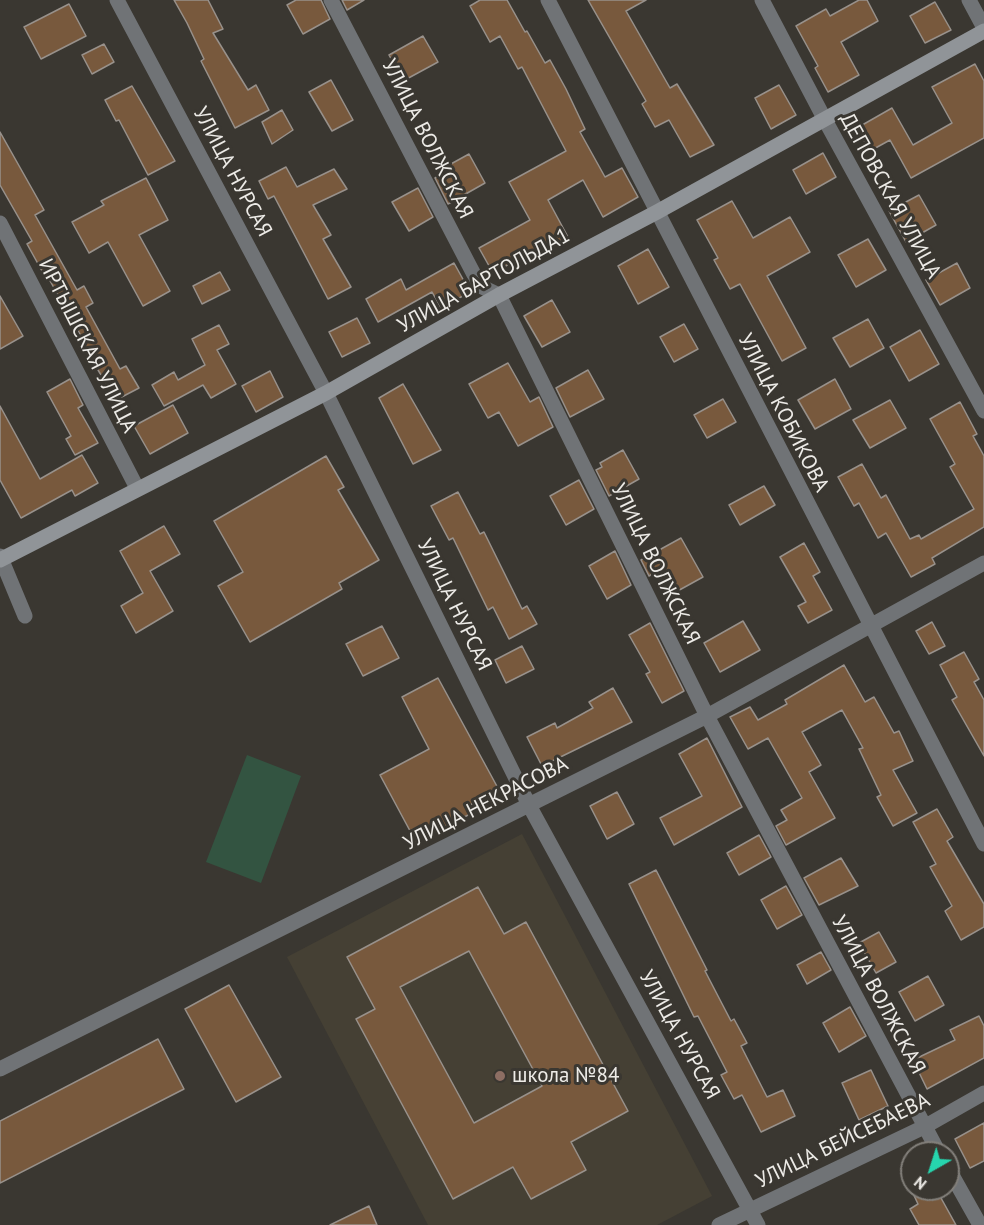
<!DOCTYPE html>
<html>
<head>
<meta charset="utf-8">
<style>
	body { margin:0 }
	#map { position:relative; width:984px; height:1225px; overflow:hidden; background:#3a3731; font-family:"PT Sans",sans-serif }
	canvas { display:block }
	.north { position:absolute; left:900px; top:1141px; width:60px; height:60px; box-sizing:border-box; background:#3a3731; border:2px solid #827f7a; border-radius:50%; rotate:219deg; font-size:16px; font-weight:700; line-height:24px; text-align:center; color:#edebe7 }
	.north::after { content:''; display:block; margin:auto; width:21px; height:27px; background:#26d5ae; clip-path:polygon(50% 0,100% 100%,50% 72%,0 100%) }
</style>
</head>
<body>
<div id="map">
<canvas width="984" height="1225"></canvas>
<div class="north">N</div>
</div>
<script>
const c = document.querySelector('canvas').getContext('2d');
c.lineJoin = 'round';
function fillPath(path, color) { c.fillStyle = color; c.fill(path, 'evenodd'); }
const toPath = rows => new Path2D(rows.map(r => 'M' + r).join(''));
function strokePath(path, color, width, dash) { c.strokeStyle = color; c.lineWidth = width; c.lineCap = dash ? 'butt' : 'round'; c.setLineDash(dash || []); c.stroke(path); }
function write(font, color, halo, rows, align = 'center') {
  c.font = font + ' "PT Sans",sans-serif'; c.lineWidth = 6; c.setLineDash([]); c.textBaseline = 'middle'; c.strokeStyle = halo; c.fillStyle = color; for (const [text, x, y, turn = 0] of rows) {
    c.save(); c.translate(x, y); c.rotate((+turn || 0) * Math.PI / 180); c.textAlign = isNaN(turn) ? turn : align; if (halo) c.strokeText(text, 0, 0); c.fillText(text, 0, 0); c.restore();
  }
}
const built = toPath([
	[522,834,712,1196,657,1225,428,1225,287,957]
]);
const green = toPath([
	[247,755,301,776,261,883,206,862]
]);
const building = toPath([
	[174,0,208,0,223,29,213,33,248,90,256,85,269,110,235,128,201,61,204,59,187,23,174,0],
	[296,0,321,0,330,19,303,34,287,5,296,0],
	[342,0,364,0,347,10,342,0],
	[480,0,507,0,525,32,527,31,545,63,550,60,566,89,585,129,580,132,605,177,622,168,638,197,603,217,583,180,548,200,568,237,542,252,540,247,493,273,479,248,530,220,509,182,566,151,522,67,518,69,500,36,490,42,470,6,480,0],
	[588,0,646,0,626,11,670,88,677,84,714,145,690,157,669,120,655,127,642,104,646,101,588,0],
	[859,0,867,0,878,21,841,42,859,75,828,92,815,68,818,66,796,26,826,9,830,16,859,0],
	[935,2,951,30,925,43,910,16,935,2],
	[69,4,86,36,41,59,24,27,69,4],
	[423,36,438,62,403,81,389,55,423,36],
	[104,44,114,62,92,74,82,55,104,44],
	[975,64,984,81,984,138,911,178,890,140,870,151,857,128,892,108,913,145,952,123,932,87,975,64],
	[331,80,353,120,332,131,309,92,331,80],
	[779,85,796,115,771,129,755,98,779,85],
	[132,86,175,161,148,175,119,120,116,121,105,100,132,86],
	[282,110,293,130,272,144,262,122,282,110],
	[0,132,44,210,35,215,77,290,84,286,93,303,86,307,120,369,126,366,139,388,116,400,77,335,80,334,49,279,47,280,27,244,32,241,0,185,0,132],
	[823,153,836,177,806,194,793,170,823,153],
	[469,154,485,183,448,204,435,178,442,174,440,170,469,154],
	[286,167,297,187,334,169,347,189,313,205,331,235,323,239,351,287,328,299,274,196,268,199,259,181,286,167],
	[146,178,168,220,139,235,170,291,143,306,108,242,89,253,72,222,104,205,101,201,146,178],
	[418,188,433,217,409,231,392,202,418,188],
	[919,195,936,225,906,242,889,211,919,195],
	[732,201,753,238,790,217,810,252,767,276,806,348,782,361,740,284,730,289,714,260,718,258,697,220,732,201],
	[868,239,886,270,856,287,838,255,868,239],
	[648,249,669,287,638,304,618,266,648,249],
	[454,263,470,292,441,308,432,292,378,322,366,299,401,279,406,290,454,263],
	[957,263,970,288,940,305,926,280,957,263],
	[220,272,230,290,202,304,193,286,220,272],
	[0,296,23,336,0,349,0,296],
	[552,300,570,332,542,347,524,316,552,300],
	[357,318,370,343,342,357,329,332,357,318],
	[868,319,884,348,850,367,833,338,868,319],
	[684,324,698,349,674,362,660,337,684,324],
	[219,325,229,344,217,350,236,384,211,398,203,385,164,406,152,385,174,372,178,380,205,365,192,339,219,325],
	[920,330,939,364,909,381,890,347,920,330],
	[508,363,530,402,539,397,553,427,518,446,499,412,488,418,469,384,508,363],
	[588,370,604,399,570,417,556,388,588,370],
	[270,371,283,397,256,412,242,386,270,371],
	[70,379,83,405,78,408,98,443,75,455,66,439,71,436,47,392,70,379],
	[835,379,851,409,815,429,798,400,835,379],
	[403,384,441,450,413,464,379,398,403,384],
	[723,399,736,422,707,438,694,415,723,399],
	[890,400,906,428,870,448,853,420,890,400],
	[960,402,977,434,973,436,984,456,984,527,932,558,935,564,911,577,886,533,878,538,859,503,854,506,838,477,862,464,881,498,886,495,910,539,919,535,921,539,974,509,950,467,955,464,930,419,960,402],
	[173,405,188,433,150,454,134,426,173,405],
	[0,406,40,479,82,455,98,483,75,496,72,490,21,518,0,480,0,406],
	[623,450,639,479,609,496,596,470,602,467,600,463,623,450],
	[326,456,344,487,338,490,379,560,339,583,342,589,250,642,218,586,243,572,214,521,326,456],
	[579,480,594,509,566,525,550,496,579,480],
	[764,486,775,505,740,525,729,505,764,486],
	[458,492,480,534,484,532,522,609,527,606,537,624,509,639,493,607,488,610,453,538,449,540,431,506,458,492],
	[164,526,180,554,150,571,173,611,136,633,121,606,143,593,120,551,164,526],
	[681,538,703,577,674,593,661,569,649,576,641,560,681,538],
	[804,543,820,572,813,576,832,610,808,623,798,606,806,602,780,557,804,543],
	[615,551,631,585,607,599,589,566,615,551],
	[743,621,760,650,720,672,704,643,743,621],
	[932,622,945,646,929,654,916,631,932,622],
	[650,623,684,691,662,703,646,674,650,672,629,635,650,623],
	[382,626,399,658,363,676,346,644,382,626],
	[522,646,534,669,506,683,495,660,522,646],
	[964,652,979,679,974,682,984,700,984,756,952,700,957,697,940,665,964,652],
	[844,665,865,702,874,697,894,733,899,731,913,761,893,770,917,813,893,826,877,797,881,795,859,749,863,748,842,710,802,732,821,765,809,772,835,818,786,845,776,826,787,820,781,810,802,798,768,738,748,749,730,717,750,707,758,720,787,704,785,700,844,665],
	[438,678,499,790,468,806,472,813,416,842,380,775,429,749,402,697,438,678],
	[613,688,632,722,542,766,527,737,555,723,557,728,593,708,589,702,613,688],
	[707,738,742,807,674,845,660,818,702,796,679,754,707,738],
	[617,792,634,824,607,839,590,806,617,792],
	[937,809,953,837,947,841,984,904,984,927,961,940,945,911,952,906,930,867,936,864,913,822,937,809],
	[759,835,771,857,739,875,727,853,759,835],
	[841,858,858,886,819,905,804,878,841,858],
	[656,870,707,970,705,971,731,1021,734,1019,747,1043,741,1046,767,1097,783,1090,795,1116,761,1132,742,1095,734,1099,721,1075,727,1072,698,1016,694,1017,629,884,656,870],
	[786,886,802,915,777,929,761,900,786,886],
	[478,887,504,934,526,922,628,1111,571,1142,586,1170,531,1199,513,1167,453,1199,356,1019,375,1009,347,957,478,887],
	[469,951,542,1086,474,1123,400,987,469,951],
	[879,932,896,962,876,973,859,943,879,932],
	[821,952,831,970,807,984,797,965,821,952],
	[928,976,944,1005,915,1021,899,992,928,976],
	[229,985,281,1077,236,1102,185,1009,229,985],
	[850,1007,866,1036,839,1052,823,1023,850,1007],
	[979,1016,984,1026,984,1058,927,1089,913,1060,955,1040,950,1030,979,1016],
	[158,1039,184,1089,0,1183,0,1121,158,1039],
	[871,1070,888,1106,859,1120,842,1083,871,1070],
	[984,1123,984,1161,970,1168,955,1139,984,1123],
	[911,1189,936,1189,956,1225,919,1225,910,1209,918,1204,911,1189],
	[369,1206,377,1225,330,1225,369,1206]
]);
const street = toPath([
	[117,0,326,393,530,807,758,1225],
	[331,0,480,286,499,295,707,716,939,1153],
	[548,0,984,844],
	[762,0,825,120,984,411],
	[969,0,984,28],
	[0,223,137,488],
	[0,556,25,616],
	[0,1069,707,716,984,563],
	[948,1168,980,1225],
	[719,1225,924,1127,984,1093]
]);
const secondary = toPath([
	[0,560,326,393,499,295,657,212,984,31]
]);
const markers = [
	[500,1076,6,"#8d6e63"]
];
const streetNames = [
	["УЛИЦА ВОЛЖСКАЯ",427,139,63],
	["УЛИЦА НУРСАЯ",232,172,62],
	["ДЕПОВСКАЯ УЛИЦА",890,196,61],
	["УЛИЦА БАРТОЛЬДА1",484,281,-29],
	["ИРТЫШСКАЯ УЛИЦА",87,346,63],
	["УЛИЦА КОБИКОВА",783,413,63],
	["УЛИЦА ВОЛЖСКАЯ",655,564,64],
	["УЛИЦА НУРСАЯ",454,605,64],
	["УЛИЦА НЕКРАСОВА",486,804,-27],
	["УЛИЦА ВОЛЖСКАЯ",878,995,62],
	["УЛИЦА НУРСАЯ",679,1035,61],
	["УЛИЦА БЕЙСЕБАЕВА",843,1141,-26]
];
const poiNames = [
	["школа №84",512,1076]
];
fillPath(built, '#454034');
fillPath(green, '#335441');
fillPath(building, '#78593d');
strokePath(building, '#98918b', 1.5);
strokePath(street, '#707376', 15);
strokePath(secondary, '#909498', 15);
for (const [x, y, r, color] of markers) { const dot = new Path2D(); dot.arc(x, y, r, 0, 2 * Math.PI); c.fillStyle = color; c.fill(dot); strokePath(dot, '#3a3731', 2); }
write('21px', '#edebe7', '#3a3731', streetNames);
write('21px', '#edebe7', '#3a3731', poiNames, 'left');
</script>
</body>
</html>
